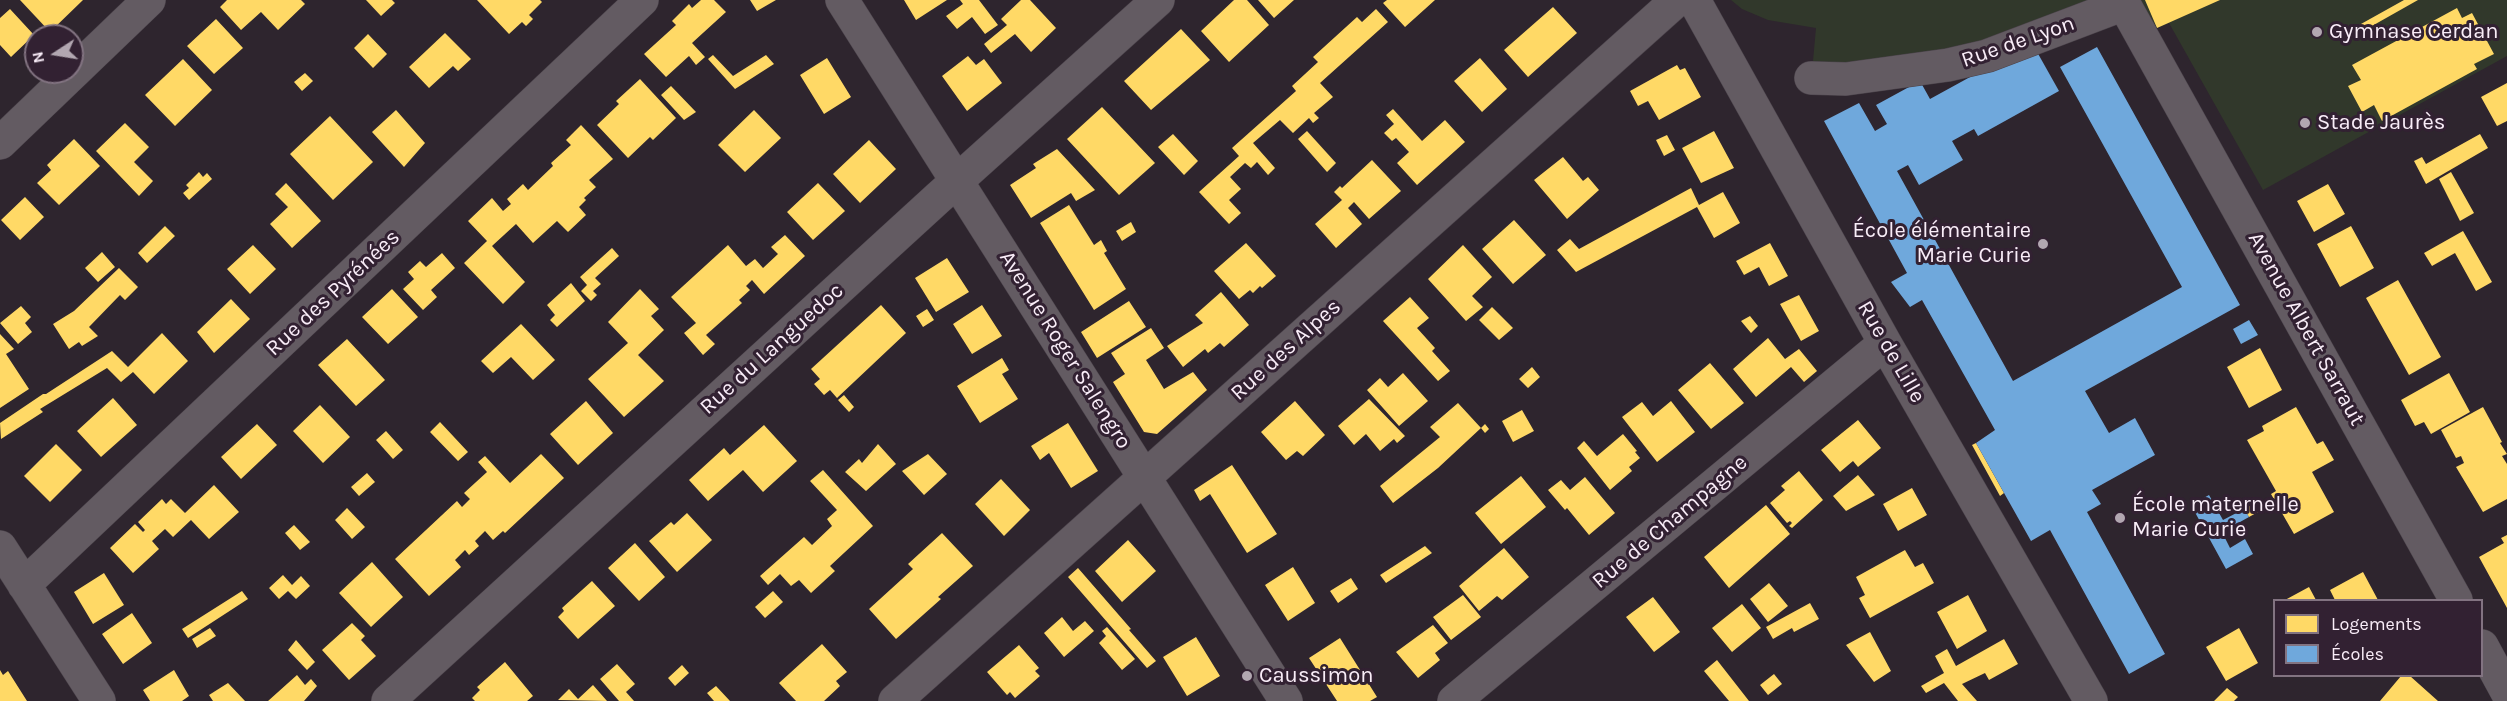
<!DOCTYPE html>
<html>
<head>
<meta charset="utf-8">
<style>
	body { margin:0 }
	#map { position:relative; width:2507px; height:701px; overflow:hidden; background:#2e252e; font-family:Karla,sans-serif }
	canvas { display:block }
	.legend { position:absolute; left:2273px; top:599px; width:210px; height:78px; box-sizing:border-box; background:#322132; border:2px solid #827381; margin:0; padding:8px 10px; list-style:none; font-size:18px; color:#f9edf8 }
	.legend li { display:flex; align-items:center; gap:12px; height:30px }
	.legend b { width:30px; border:2px solid #827381 }
	.north { position:absolute; left:24px; top:24px; width:60px; height:60px; box-sizing:border-box; background:#322132; border:2px solid #827381; border-radius:50%; rotate:258deg; font-size:16px; font-weight:700; line-height:24px; text-align:center; color:#f9edf8 }
	.north::after { content:''; display:block; margin:auto; width:21px; height:27px; background:#b2a7b1; clip-path:polygon(50% 0,100% 100%,50% 72%,0 100%) }
</style>
</head>
<body>
<div id="map">
<canvas width="2507" height="701"></canvas>
<ul class="legend">
<li><b style="height:16px;background:#ffd966"></b>Logements</li>
<li><b style="height:16px;background:#6fa8dc"></b>Écoles</li>
</ul>
<div class="north">N</div>
</div>
<script>
const c = document.querySelector('canvas').getContext('2d');
c.lineJoin = 'round';
function fillPath(path, color) { c.fillStyle = color; c.fill(path, 'evenodd'); }
const toPath = rows => new Path2D(rows.map(r => 'M' + r).join(''));
function strokePath(path, color, width, dash) { c.strokeStyle = color; c.lineWidth = width; c.lineCap = dash ? 'butt' : 'round'; c.setLineDash(dash || []); c.stroke(path); }
function write(font, color, halo, rows, align = 'center') {
  c.font = font + ' Karla,sans-serif'; c.lineWidth = 6; c.setLineDash([]); c.textBaseline = 'middle'; c.strokeStyle = halo; c.fillStyle = color; for (const [text, x, y, turn = 0] of rows) {
    c.save(); c.translate(x, y); c.rotate((+turn || 0) * Math.PI / 180); c.textAlign = isNaN(turn) ? turn : align; if (halo) c.strokeText(text, 0, 0); c.fillText(text, 0, 0); c.restore();
  }
}
const green = toPath([
	[1731,0,2116,0,1999,43,1812,72,1816,28,1768,20,1742,9],
	[2132,0,2507,0,2507,56,2263,190,2169,23,2148,32]
]);
const homes = toPath([
	[20,0,83,0,50,32],
	[227,0,301,0,305,4,278,30,261,12,241,30,220,7],
	[366,0,392,0,395,3,381,16],
	[477,0,540,0,542,2,529,15,533,19,526,26,522,22,509,34],
	[701,0,714,0,726,12,692,43,705,57,696,65,689,56,666,77,644,54,676,25,672,21,689,4,692,8],
	[750,0,776,0,757,11],
	[904,0,947,0,916,20],
	[960,0,979,0,998,25,985,34,972,17,957,29,946,16,963,4],
	[1021,0,1030,0,1056,28,1031,52,1015,34,991,53,984,44,1007,25,1001,19],
	[1234,0,1247,0,1269,25,1229,62,1201,31],
	[1258,0,1294,0,1274,18],
	[1387,0,1435,0,1405,27,1383,3],
	[2145,0,2220,0,2157,28],
	[2404,0,2418,0,2356,35,2352,29],
	[1553,7,1577,33,1528,77,1504,50],
	[2457,8,2462,18,2472,13,2494,54,2474,64,2477,69,2382,121,2374,105,2362,112,2348,86,2361,80,2352,65],
	[10,9,34,35,11,57,0,45,0,18],
	[1376,9,1388,22,1320,83,1333,97,1314,113,1319,118,1313,123,1309,118,1293,133,1280,120,1253,143,1275,168,1268,175,1257,162,1251,168,1245,163,1230,177,1241,189,1229,200,1241,213,1229,224,1199,192,1239,156,1232,148,1296,91,1292,86,1318,62,1313,57,1357,17,1362,22],
	[216,19,243,48,214,74,187,46],
	[1181,29,1210,60,1151,110,1124,81],
	[445,33,471,59,458,71,453,66,429,88,409,67],
	[368,34,387,54,373,68,354,48],
	[713,55,733,76,766,55,774,64,735,89,708,59],
	[968,56,976,65,984,59,1002,83,967,111,942,76],
	[827,58,851,97,824,114,800,75],
	[1480,58,1507,89,1482,112,1454,81],
	[183,59,212,90,175,126,145,95],
	[1677,65,1680,70,1685,68,1701,97,1659,120,1648,101,1638,106,1630,91],
	[305,73,313,81,302,91,294,82],
	[640,79,676,118,653,140,650,137,628,158,597,125,619,104,616,101],
	[2507,83,2507,121,2497,126,2481,97],
	[671,86,696,112,684,120,661,95],
	[1102,107,1155,163,1119,195,1067,139],
	[1393,109,1422,141,1445,120,1465,142,1417,185,1397,163,1409,152,1396,138,1392,141,1384,133,1394,124,1386,115],
	[396,110,425,143,404,167,372,132],
	[754,110,781,138,745,172,718,145],
	[330,116,373,162,333,200,290,154],
	[125,123,149,147,134,162,153,181,139,196,96,151],
	[581,125,613,159,589,180,596,187,584,198,586,200,579,207,586,215,568,232,557,221,533,243,516,224,492,246,525,282,503,304,464,263,487,241,468,221,492,198,503,211,511,204,507,199,523,184,528,190,553,166,551,163,571,145,566,140],
	[1307,131,1336,163,1327,172,1298,139],
	[1714,131,1734,168,1701,183,1682,148],
	[1173,134,1198,161,1184,175,1158,147],
	[2480,134,2488,148,2426,184,2414,161,2422,157,2426,164],
	[1667,135,1675,150,1664,156,1656,140],
	[74,139,100,166,59,205,37,183,51,170,47,165],
	[869,140,896,169,860,203,833,174],
	[1057,149,1095,190,1076,201,1071,193,1031,218,1010,185,1036,168,1033,164],
	[1563,157,1583,181,1588,177,1599,190,1567,219,1534,180],
	[1372,160,1401,191,1369,219,1354,202,1348,208,1362,224,1336,248,1315,224,1342,200,1334,192,1340,186,1342,188],
	[199,172,203,177,207,173,212,179,189,200,183,193,189,188,186,185],
	[2451,172,2474,213,2460,221,2439,179],
	[286,183,321,221,292,248,270,224,288,207,275,194],
	[818,183,845,211,813,240,787,212],
	[2328,184,2345,214,2314,232,2297,201],
	[1691,188,1699,205,1723,192,1740,223,1714,238,1697,207,1576,272,1557,250,1570,239,1579,249],
	[25,197,44,217,20,240,1,220],
	[1069,205,1094,245,1101,240,1107,251,1104,253,1126,289,1094,310,1040,223],
	[1514,220,1546,255,1513,284,1482,249],
	[1131,222,1136,232,1122,241,1116,231],
	[165,226,175,236,147,263,138,253],
	[2351,226,2374,268,2340,287,2317,244],
	[2463,231,2492,282,2476,291,2455,253,2432,266,2424,253],
	[785,235,805,256,764,294,752,280,746,286,750,290,739,300,742,303,706,335,715,344,703,355,684,333,696,323,671,297,728,245,746,266,755,259,763,268,778,254,771,247],
	[1246,243,1276,276,1262,288,1260,286,1253,293,1250,290,1239,299,1214,271],
	[1770,243,1788,276,1769,286,1759,267,1744,275,1736,261],
	[253,245,276,269,250,294,227,269],
	[1463,245,1492,277,1472,296,1483,307,1466,321,1428,279],
	[612,248,619,256,595,278,601,284,593,291,597,295,591,301,581,291,587,285,580,277],
	[102,252,115,267,98,282,85,268],
	[442,253,455,268,431,290,437,297,423,310,403,289,414,279,408,272,420,261,426,267],
	[947,258,969,292,936,312,915,278],
	[119,268,138,287,125,300,120,295,89,327,98,336,82,346,79,342,69,349,53,324,74,311],
	[2398,280,2441,357,2409,375,2366,298],
	[571,283,585,301,557,327,550,320,555,315,547,305],
	[392,289,418,317,388,344,362,317],
	[640,289,659,309,651,316,664,330,638,355,664,381,624,417,588,379,628,343,608,322],
	[1221,292,1249,325,1224,347,1220,343,1208,353,1205,349,1183,367,1167,346,1203,323,1195,315],
	[1799,295,1819,331,1801,341,1780,304],
	[1410,297,1429,318,1417,328,1435,348,1432,351,1450,371,1438,381,1383,321],
	[231,299,250,319,214,353,197,332],
	[1129,301,1146,327,1097,358,1081,332],
	[881,305,906,333,837,398,830,390,824,395,814,384,820,379,811,369],
	[982,305,1002,336,972,354,953,324],
	[21,306,31,317,25,323,32,332,18,344,0,323],
	[1492,307,1513,328,1499,340,1479,320],
	[927,309,934,320,923,327,916,316],
	[1750,316,1758,326,1751,333,1741,321],
	[521,324,555,360,533,380,511,357,493,373,481,361],
	[1151,328,1164,348,1146,360,1164,389,1193,372,1207,390,1157,434,1144,432,1113,382,1125,374,1111,353],
	[162,333,188,361,154,394,133,372,121,382,107,368,40,409,43,412,1,439,0,423,43,394,46,394,112,351,128,367],
	[0,334,14,349,6,354,29,389,0,408],
	[1768,338,1785,359,1799,349,1817,371,1804,382,1791,367,1756,397,1733,369],
	[347,339,385,380,356,406,318,365],
	[2260,348,2282,390,2249,408,2227,367],
	[1002,358,1009,370,1002,374,1018,399,980,423,957,386],
	[1710,363,1744,403,1711,429,1678,390],
	[1532,367,1540,377,1528,388,1519,379],
	[1403,373,1428,401,1399,426,1367,390,1380,378,1388,387],
	[2449,373,2470,412,2431,434,2424,422,2415,426,2401,400],
	[844,395,854,407,849,412,838,400],
	[113,398,137,425,101,457,77,431],
	[1369,399,1405,436,1397,443,1394,439,1380,451,1366,434,1354,445,1338,426],
	[586,401,613,433,578,465,550,434],
	[1295,401,1325,435,1303,456,1297,451,1286,460,1261,432],
	[1671,401,1695,432,1657,462,1622,417,1642,402,1653,416],
	[1458,403,1481,428,1485,424,1489,429,1485,433,1481,428,1438,468,1393,503,1380,486,1440,437,1430,427],
	[320,405,350,437,323,463,293,431],
	[2296,407,2317,444,2323,441,2334,460,2312,472,2334,512,2294,534,2271,494,2276,491,2247,440,2264,431,2262,426],
	[2483,407,2502,442,2500,443,2507,454,2502,456,2507,464,2507,499,2483,512,2456,467,2464,463,2461,456,2456,458,2441,430],
	[1522,410,1534,431,1513,442,1502,421],
	[1858,420,1881,448,1858,467,1853,461,1840,472,1821,450],
	[440,422,468,452,458,461,430,432],
	[1068,423,1098,471,1071,488,1049,453,1040,460,1031,446],
	[257,424,277,445,241,479,221,457],
	[764,425,797,461,763,492,743,470,708,501,689,480,724,448,730,455],
	[386,431,403,450,393,459,376,440],
	[1623,434,1637,451,1635,452,1640,458,1629,467,1632,471,1610,490,1577,448,1584,441,1597,456],
	[1976,443,2004,493,2000,496,1972,445],
	[56,444,82,470,50,502,24,476],
	[878,444,896,464,866,491,845,472,859,459,862,463],
	[541,454,564,478,505,533,503,531,493,540,485,531,475,541,479,546,469,555,465,550,455,560,461,567,429,596,395,559,457,501,462,507,470,499,464,493,487,472,478,462,485,456,510,483],
	[928,454,947,474,924,495,902,471],
	[1232,465,1277,534,1247,553,1210,494,1200,501,1194,490],
	[823,470,873,526,830,566,835,571,811,593,799,580,791,586,780,574,768,585,760,576,804,537,812,545,832,526,827,519,837,510,810,481],
	[1799,471,1823,500,1792,528,1789,526,1792,523,1790,521,1787,523,1770,503,1785,490,1781,486],
	[367,473,375,482,359,496,351,487],
	[1858,475,1875,495,1846,511,1833,496],
	[1521,476,1546,507,1501,544,1475,513],
	[1585,477,1615,513,1589,535,1567,508,1565,510,1548,490,1561,480,1570,490],
	[1001,479,1030,510,1004,536,975,504],
	[214,485,239,512,209,539,191,520,173,537,165,529,152,541,159,549,133,573,110,548,135,524,143,532,145,530,138,522,162,499,166,504,171,499,185,513],
	[1912,488,1927,515,1898,531,1883,504],
	[2261,500,2265,508,2249,517,2244,509],
	[1766,505,1790,534,1729,588,1704,557],
	[347,508,365,527,352,539,335,520],
	[687,513,712,540,677,572,649,541,671,522,674,525],
	[294,525,310,542,300,550,285,533],
	[942,533,973,566,938,597,941,599,896,639,869,609,913,569,908,564],
	[2507,535,2507,608,2479,557,2504,543,2501,538],
	[1128,540,1156,571,1122,602,1095,571],
	[635,543,665,577,639,601,608,568],
	[1425,546,1432,553,1386,583,1380,575],
	[1504,548,1529,577,1502,600,1497,596,1479,611,1459,586],
	[1905,550,1915,567,1923,563,1934,583,1870,618,1859,598,1865,595,1856,577],
	[372,562,403,597,371,627,339,593],
	[1293,567,1315,603,1288,621,1265,585],
	[1078,568,1131,629,1129,630,1156,661,1147,668,1068,577],
	[2363,572,2378,600,2335,600,2330,590],
	[104,573,124,605,93,624,74,592],
	[283,575,292,585,301,576,310,586,296,599,288,591,279,599,269,588],
	[1351,578,1358,589,1338,603,1330,591],
	[592,581,615,606,578,639,558,617,564,611,562,608],
	[1769,583,1788,606,1768,622,1750,599],
	[2309,587,2316,600,2285,600],
	[242,591,248,599,188,638,182,629],
	[773,591,783,602,765,618,755,607],
	[1463,595,1481,617,1451,640,1433,617],
	[1968,595,1987,631,1957,649,1937,612],
	[1653,597,1680,632,1654,652,1626,617],
	[1810,603,1819,619,1794,632,1792,628,1773,639,1766,627],
	[1742,604,1761,628,1732,652,1712,628],
	[132,613,152,643,123,664,102,634],
	[1062,617,1073,631,1085,621,1094,631,1064,657,1044,633],
	[352,623,365,636,361,640,376,656,349,680,322,650],
	[1433,625,1448,643,1435,653,1440,660,1418,678,1396,652],
	[1107,627,1135,659,1122,670,1099,643,1106,636,1102,631],
	[210,628,216,636,197,648,192,639],
	[2239,628,2258,663,2226,681,2206,647],
	[1870,632,1891,671,1874,682,1846,645],
	[1196,637,1220,676,1187,696,1163,657],
	[1340,638,1377,697,1370,701,1337,701,1309,658],
	[2004,639,2018,664,1989,680,1985,673,1962,684,1977,701,1958,701,1944,683,1926,693,1921,686,1944,673,1935,656,1947,649,1956,666],
	[296,640,315,662,307,670,288,650],
	[822,644,847,672,836,681,840,686,824,701,796,701,779,683],
	[1019,645,1039,668,1035,671,1040,676,1015,698,1010,692,1007,695,987,672],
	[1717,660,1749,701,1729,701,1704,671],
	[505,662,533,696,527,701,475,701,472,698,480,690,477,687],
	[617,664,635,684,626,692,634,701,619,701,600,679],
	[682,665,689,673,675,686,668,678],
	[0,670,3,675,8,671,27,701,0,701],
	[174,670,189,696,182,701,150,701,143,690],
	[1774,674,1782,684,1768,695,1760,685],
	[297,675,305,685,311,679,317,686,304,701,268,701],
	[2401,676,2410,676,2438,701,2380,701],
	[228,683,245,701,213,701,209,695],
	[593,685,607,701,558,700,569,689,578,699],
	[716,686,730,701,714,701,707,693],
	[2227,688,2238,697,2234,701,2214,701]
]);
const schools = toPath([
	[2032,43,2059,91,1978,136,1974,129,1952,141,1963,160,1919,185,1908,165,1897,171,2013,381,2182,287,2060,67,2097,47,2240,305,2085,391,2109,433,2135,418,2155,455,2092,490,2101,504,2087,512,2165,654,2129,674,2050,530,2031,541,1976,443,1995,430,1922,300,1910,307,1891,282,1907,273,1824,121,1859,103,1875,131,1887,124,1876,105,1920,81,1930,99],
	[2249,320,2258,335,2241,344,2233,329],
	[2209,495,2223,520,2244,509,2249,517,2222,532,2230,548,2245,539,2253,554,2226,569,2191,505]
]);
const street = toPath([
	[842,0,1286,701],
	[1694,0,1885,343,2091,701],
	[1811,78,1846,79,1948,65,1987,56,2124,4,2456,600],
	[0,143,149,0],
	[0,547,99,701],
	[24,585,642,0],
	[2482,646,2507,692],
	[388,701,939,197,1158,0],
	[895,701,1677,0],
	[1454,701,1885,343]
]);
const markers = [
	[2317,32,6,"#b2a7b1"],
	[2305,123,6,"#b2a7b1"],
	[2043,244,6,"#b2a7b1"],
	[2120,518,6,"#b2a7b1"],
	[1247,676,6,"#b2a7b1"]
];
const poiNames = [
	["Gymnase Cerdan",2329,32],
	["Stade Jaurès",2317,123],
	["École élémentaire",2031,231,"right"],
	["Marie Curie",2031,256,"right"],
	["École maternelle",2132,505],
	["Marie Curie",2132,530],
	["Caussimon",1259,676]
];
const streetNames = [
	["Rue de Lyon",2018,42,-19],
	["Rue des Pyrénées",333,293,-43],
	["Avenue Albert Sarraut",2306,329,61],
	["Rue du Languedoc",772,349,-42],
	["Avenue Roger Salengro",1065,350,58],
	["Rue des Alpes",1286,350,-42],
	["Rue de Lille",1891,352,60],
	["Rue de Champagne",1670,522,-40]
];
fillPath(green, '#31382b');
fillPath(homes, '#ffd966');
fillPath(schools, '#6fa8dc');
strokePath(street, '#4b434b', 34);
strokePath(street, '#635b62', 33);
for (const [x, y, r, color] of markers) { const dot = new Path2D(); dot.arc(x, y, r, 0, 2 * Math.PI); c.fillStyle = color; c.fill(dot); strokePath(dot, '#322132', 2); }
write('22px', '#f9edf8', '#322132', poiNames, 'left');
write('22px', '#f9edf8', '#322132', streetNames);
</script>
</body>
</html>
